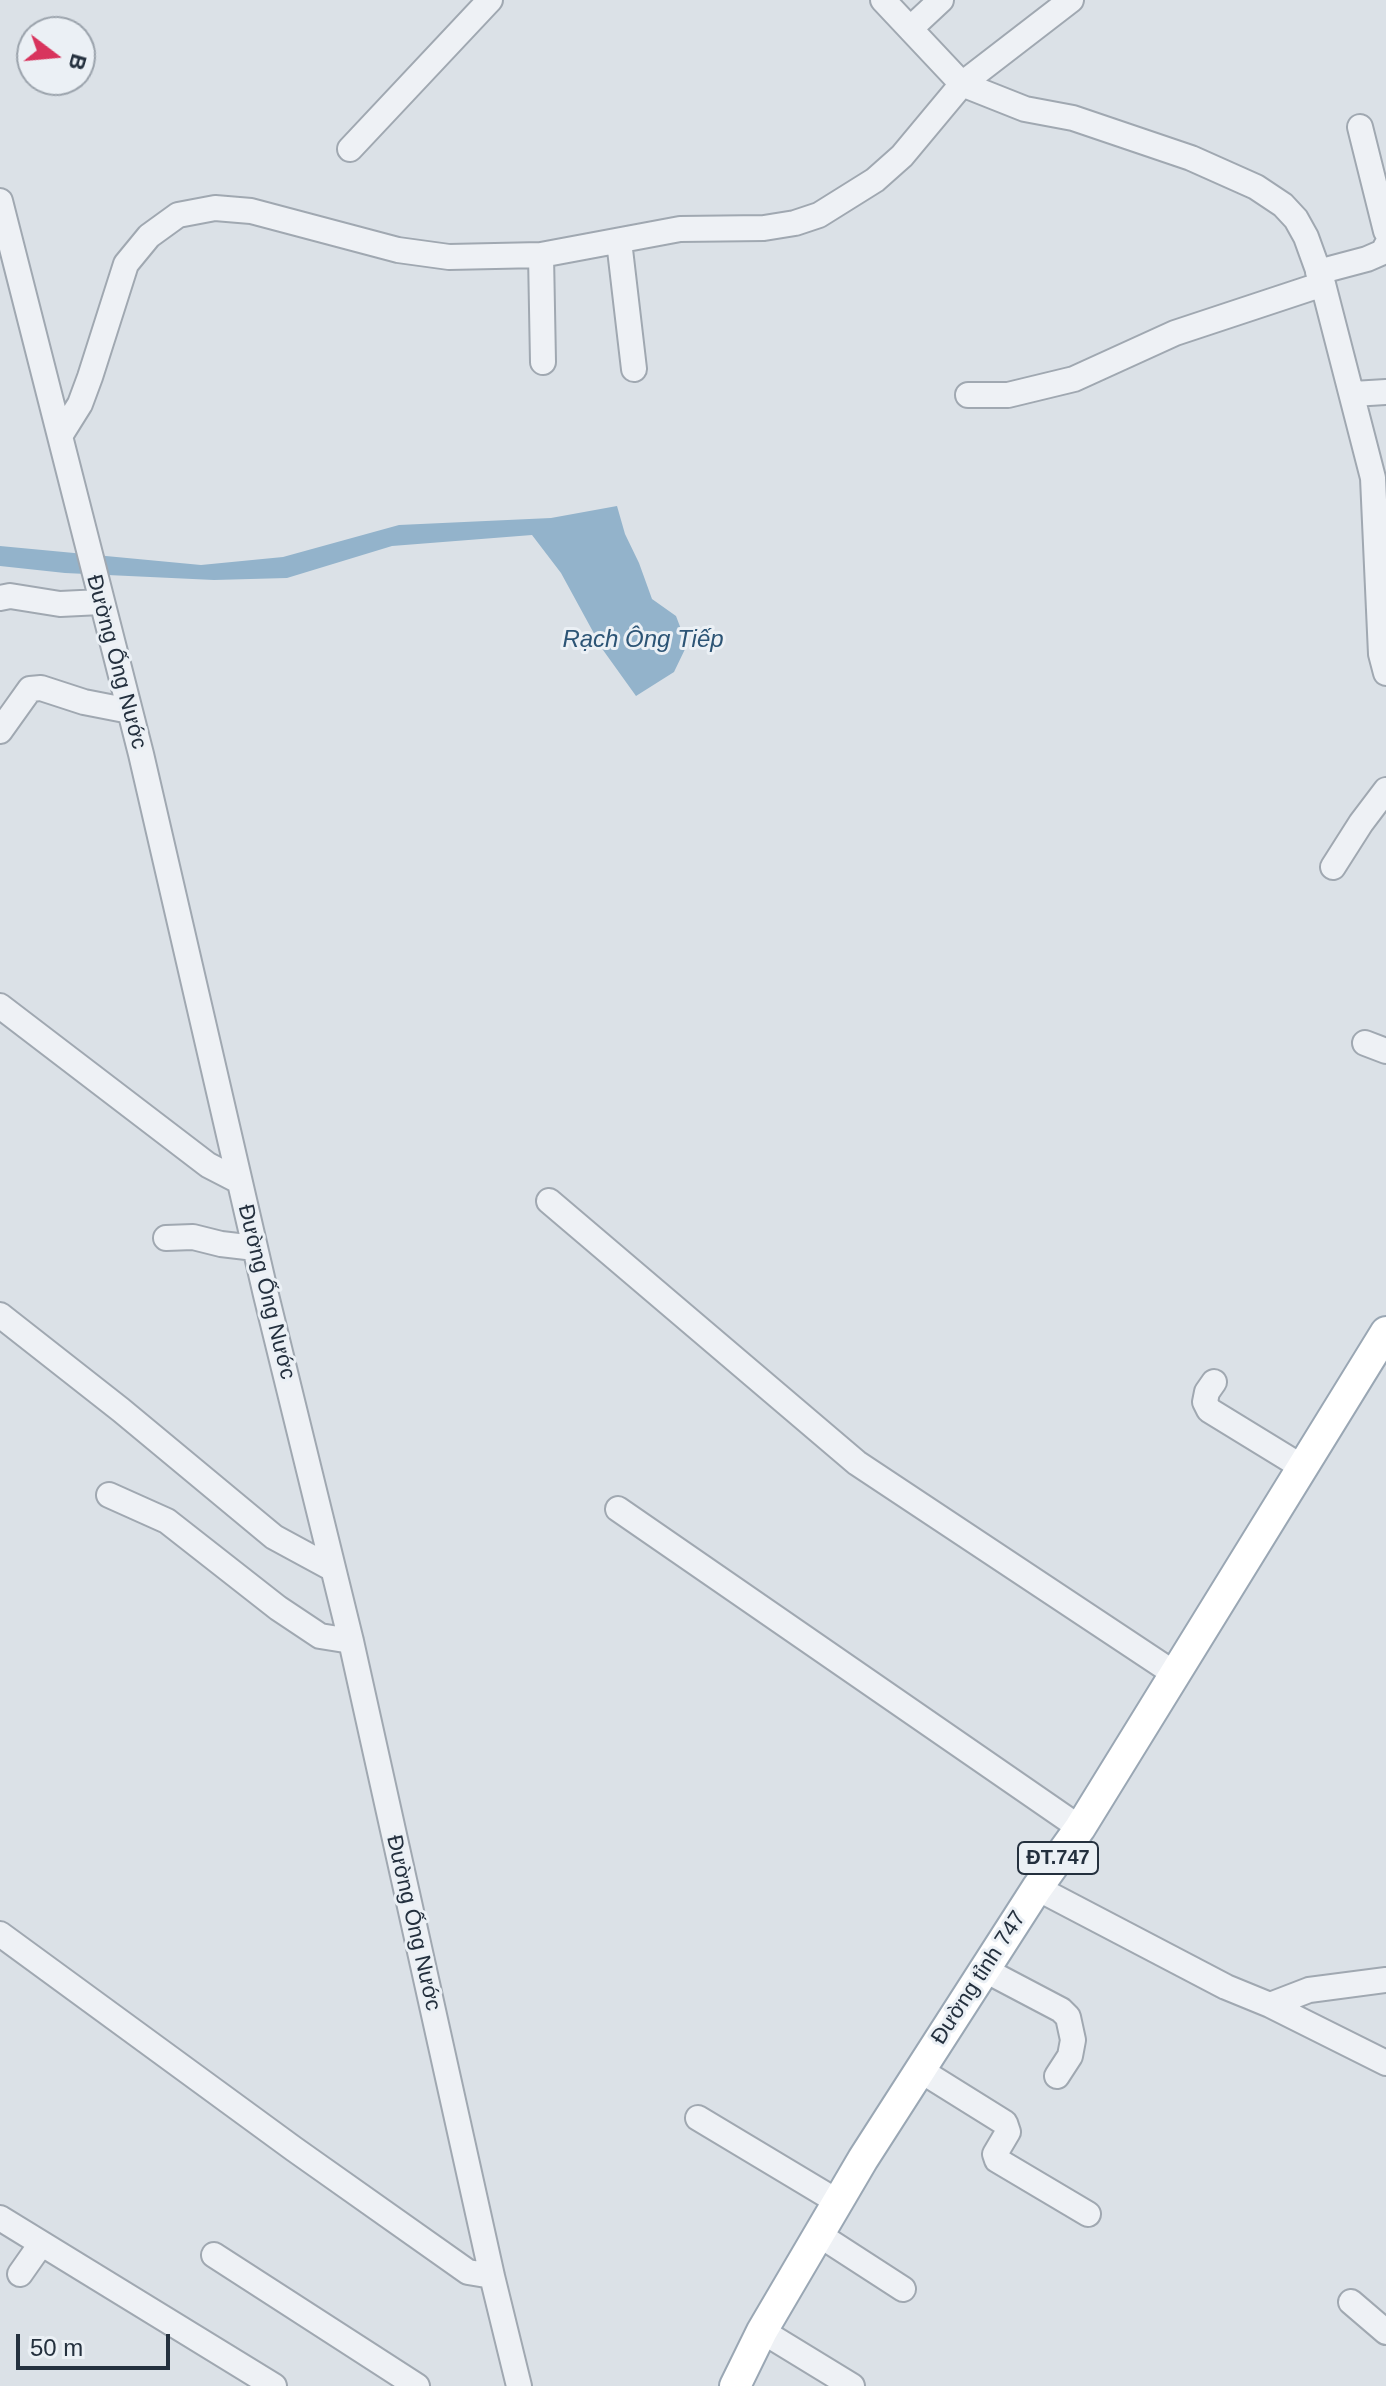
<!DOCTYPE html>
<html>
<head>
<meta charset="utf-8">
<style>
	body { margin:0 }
	#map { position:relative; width:1386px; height:2386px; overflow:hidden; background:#dbe1e7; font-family:Helvetica,sans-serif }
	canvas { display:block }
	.north { position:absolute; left:16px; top:16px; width:80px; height:80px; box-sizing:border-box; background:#ebf0f5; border:2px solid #9ba3ac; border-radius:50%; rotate:106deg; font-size:22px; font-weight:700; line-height:32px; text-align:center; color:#24303e }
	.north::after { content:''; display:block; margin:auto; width:28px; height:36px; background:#d8345d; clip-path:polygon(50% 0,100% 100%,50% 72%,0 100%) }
	.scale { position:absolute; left:16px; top:2334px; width:154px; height:36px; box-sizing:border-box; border:4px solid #24303e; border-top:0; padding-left:10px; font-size:24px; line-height:28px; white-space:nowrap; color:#24303e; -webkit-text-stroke:6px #ebf0f5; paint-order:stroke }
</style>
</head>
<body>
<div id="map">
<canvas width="1386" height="2386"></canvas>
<div class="north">B</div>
<div class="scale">50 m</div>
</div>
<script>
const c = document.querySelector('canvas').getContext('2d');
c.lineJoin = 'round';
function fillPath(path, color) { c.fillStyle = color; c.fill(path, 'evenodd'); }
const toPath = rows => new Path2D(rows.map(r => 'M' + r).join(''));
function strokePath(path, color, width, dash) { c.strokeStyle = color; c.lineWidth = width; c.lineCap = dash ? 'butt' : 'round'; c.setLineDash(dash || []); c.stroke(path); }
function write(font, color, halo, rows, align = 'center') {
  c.font = font + ' Helvetica,sans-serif'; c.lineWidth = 6; c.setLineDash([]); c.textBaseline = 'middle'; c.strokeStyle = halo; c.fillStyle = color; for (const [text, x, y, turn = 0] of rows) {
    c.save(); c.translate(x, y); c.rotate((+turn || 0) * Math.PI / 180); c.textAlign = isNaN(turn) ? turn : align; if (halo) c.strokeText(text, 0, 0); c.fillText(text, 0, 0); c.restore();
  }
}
const water = toPath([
	[617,506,625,534,639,563,652,599,676,616,687,645,674,672,636,696,603,650,561,573,532,535,392,546,287,578,214,580,65,573,0,566,0,546,201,565,283,557,399,525,551,518]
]);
const minor = toPath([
	[883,0,962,84,1025,109,1073,118,1191,158,1256,187,1283,205,1296,219,1306,237,1323,284,1373,478,1381,654,1386,673],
	[911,28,941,0],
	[1360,127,1386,231],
	[350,149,490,0],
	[0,201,141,754,266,1295,351,1641,492,2276,519,2386],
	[619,241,634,369],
	[541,255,543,362],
	[1318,272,1367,259,1383,252,1386,246],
	[1353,394,1386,392],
	[968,395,1008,395,1074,379,1175,333,1323,284],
	[60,436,80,404,90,377,126,264,149,236,178,215,215,208,251,211,398,250,449,257,541,255,680,229,764,228,795,223,819,215,875,180,902,156,962,84,1071,0],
	[0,598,10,596,60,604,101,602],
	[0,731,30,689,41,688,84,702,130,711],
	[1333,867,1361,823,1386,790],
	[0,1006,208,1165,239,1181],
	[1365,1043,1386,1051],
	[549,1201,857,1463,1175,1674],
	[166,1238,193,1237,221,1244,255,1248],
	[0,1315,121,1410,274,1537,333,1569],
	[1214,1382,1207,1392,1205,1402,1209,1410,1302,1467],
	[109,1495,167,1521,278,1608,320,1636,351,1641],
	[618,1509,1080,1828],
	[1037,1888,1226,1987,1270,2005,1386,2063],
	[0,1934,294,2149,468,2272,492,2276],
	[985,1970,1061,2010,1068,2017,1073,2040,1070,2056,1057,2076],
	[1270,2005,1309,1990,1386,1980],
	[920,2070,1005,2123,1008,2132,995,2154,997,2160,1088,2214],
	[698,2118,838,2202],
	[0,2218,274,2386],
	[818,2234,903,2289],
	[214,2255,417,2386],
	[20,2274,41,2244],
	[1351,2302,1386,2332],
	[762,2331,852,2386]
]);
const major = toPath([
	[735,2386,762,2331,863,2159,1037,1888,1080,1828,1386,1332]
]);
const shields = [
	[1058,1858,80]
];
const shieldNames = [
	["ĐT.747",1058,1858]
];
const streetNames = [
	["Đường Ống Nước",116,662,75],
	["Đường Ống Nước",266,1292,76],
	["Đường Ống Nước",413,1923,77],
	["Đường tỉnh 747",979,1978,-57]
];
const waterNames = [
	["Rạch Ông Tiếp",643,640]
];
fillPath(water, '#93b3cb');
strokePath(minor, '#a0a8b1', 28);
strokePath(major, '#9aa7b4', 34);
strokePath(minor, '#eef1f5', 24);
strokePath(major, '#fff', 30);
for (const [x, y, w] of shields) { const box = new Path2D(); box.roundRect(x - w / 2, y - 16, w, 32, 6); c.fillStyle = '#ebf0f5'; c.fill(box); strokePath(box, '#24303e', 2); }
write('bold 20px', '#24303e', null, shieldNames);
write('22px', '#24303e', '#ebf0f5', streetNames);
write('italic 24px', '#2c5475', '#ebf0f5', waterNames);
</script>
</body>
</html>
